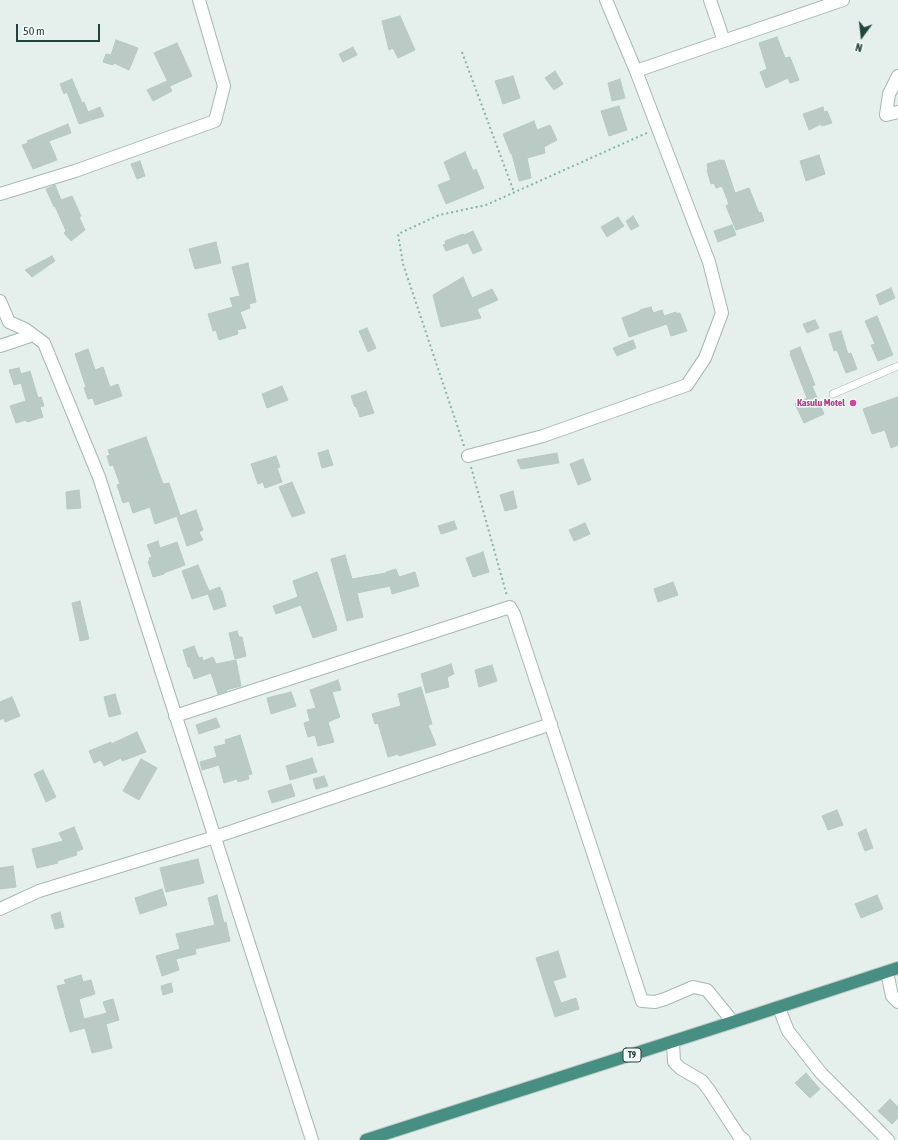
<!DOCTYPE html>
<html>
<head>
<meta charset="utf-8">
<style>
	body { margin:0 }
	#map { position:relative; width:898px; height:1140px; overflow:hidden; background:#e5efeb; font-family:"Asap Condensed",sans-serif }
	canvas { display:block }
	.north { position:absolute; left:842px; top:16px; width:40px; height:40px; -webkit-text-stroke:3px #f6fbf9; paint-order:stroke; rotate:195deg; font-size:11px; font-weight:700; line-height:16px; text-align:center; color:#21443d }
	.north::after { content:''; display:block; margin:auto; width:14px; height:18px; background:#21443d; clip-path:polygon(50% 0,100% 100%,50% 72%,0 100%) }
	.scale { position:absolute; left:16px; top:24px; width:84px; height:18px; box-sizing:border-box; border:2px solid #21443d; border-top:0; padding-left:5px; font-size:12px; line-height:14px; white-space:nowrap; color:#21443d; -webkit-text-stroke:3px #f6fbf9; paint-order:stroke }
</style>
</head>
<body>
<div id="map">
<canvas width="898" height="1140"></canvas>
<div class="north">N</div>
<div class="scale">50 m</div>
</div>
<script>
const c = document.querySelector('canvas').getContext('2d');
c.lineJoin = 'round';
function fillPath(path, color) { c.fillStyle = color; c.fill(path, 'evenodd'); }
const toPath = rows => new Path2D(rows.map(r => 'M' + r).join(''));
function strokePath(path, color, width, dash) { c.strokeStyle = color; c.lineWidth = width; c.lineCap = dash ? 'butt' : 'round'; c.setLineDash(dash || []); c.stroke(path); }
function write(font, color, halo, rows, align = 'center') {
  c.font = font + ' "Asap Condensed",sans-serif'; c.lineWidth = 3; c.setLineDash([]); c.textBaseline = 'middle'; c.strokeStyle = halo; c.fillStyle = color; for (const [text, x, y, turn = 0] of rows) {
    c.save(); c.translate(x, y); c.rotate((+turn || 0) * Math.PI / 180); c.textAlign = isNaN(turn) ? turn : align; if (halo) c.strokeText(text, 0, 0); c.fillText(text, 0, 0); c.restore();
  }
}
const building = toPath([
	[400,16,415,50,398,58,393,48,389,50,382,21,400,16],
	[777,37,785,58,790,57,799,80,790,83,788,78,766,88,760,72,767,69,759,43,777,37],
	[116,40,138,48,129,70,114,63,113,65,103,62,106,54,111,55,116,40],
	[177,43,192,76,170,86,154,53,177,43],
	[353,47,357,55,343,62,339,54,353,47],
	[555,71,563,84,554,90,545,78,555,71],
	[513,76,520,98,503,104,495,81,513,76],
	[72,79,82,103,84,102,88,112,100,107,104,116,79,124,67,92,64,94,60,84,72,79],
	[620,79,625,98,612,101,608,83,620,79],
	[167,81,172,91,153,101,147,90,167,81],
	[619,106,627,130,609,136,601,111,619,106],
	[823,107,824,112,827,111,832,123,822,126,821,124,809,130,803,114,823,107],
	[534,121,537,130,550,125,557,140,544,147,545,153,527,158,531,178,519,181,512,154,511,154,503,134,534,121],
	[68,124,71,133,49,141,57,160,33,169,22,145,28,143,27,141,68,124],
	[465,152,473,171,476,169,484,188,446,204,438,185,451,180,444,162,465,152],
	[819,155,825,174,806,181,800,161,819,155],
	[720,160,720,161,724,160,735,193,749,188,759,213,761,212,764,221,736,230,726,206,729,204,722,186,716,188,714,183,711,184,707,170,708,169,707,164,720,160],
	[140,161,145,176,137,179,131,164,140,161],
	[55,185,61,200,72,196,81,216,79,217,85,230,71,241,64,233,66,231,55,206,54,207,46,189,55,185],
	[633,216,639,226,631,230,626,221,633,216],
	[618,217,624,226,607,237,601,227,618,217],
	[732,225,736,235,718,242,714,231,732,225],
	[473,231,482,250,473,254,468,243,446,251,443,245,446,244,445,241,463,234,464,235,473,231],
	[216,242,221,263,195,269,189,249,216,242],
	[52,256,55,261,32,277,25,270,52,256],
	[248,263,256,302,249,304,250,308,240,312,246,328,237,330,238,334,219,340,216,330,213,331,208,314,233,307,230,298,240,296,232,267,248,263],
	[463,277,472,298,492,289,498,300,477,309,481,318,441,327,433,295,463,277],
	[891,288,895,298,880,305,876,295,891,288],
	[651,307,653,313,662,310,664,316,676,312,676,314,680,313,687,331,671,336,667,324,629,337,622,318,640,311,640,310,651,307],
	[877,316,893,355,878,361,871,345,875,344,865,321,877,316],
	[815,320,819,328,807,333,803,324,815,320],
	[367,328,376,348,368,352,359,331,367,328],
	[841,331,848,354,851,353,857,369,846,373,837,350,834,351,829,334,841,331],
	[633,340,636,348,617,356,613,348,633,340],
	[800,347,815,385,812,386,824,414,804,423,795,404,807,398,790,354,791,353,790,351,800,347],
	[88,349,95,370,103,367,110,387,118,384,122,396,95,405,93,398,88,399,84,388,86,387,75,354,88,349],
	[19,368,21,374,30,371,38,398,41,397,44,406,40,407,43,417,27,422,26,420,16,423,10,406,26,401,21,383,14,385,9,370,19,368],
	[282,386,288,400,267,408,262,394,282,386],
	[366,391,374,413,360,417,356,406,355,407,351,396,366,391],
	[898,397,898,445,891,448,885,430,872,434,863,409,898,397],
	[146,437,163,484,169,483,180,515,155,524,150,507,133,513,129,501,123,503,117,485,120,484,113,465,110,466,107,456,110,455,108,450,146,437],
	[328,450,333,465,322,468,318,453,328,450],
	[557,453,559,463,521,469,517,460,557,453],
	[276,456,280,467,277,468,282,482,265,488,263,482,258,484,251,464,276,456],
	[583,459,591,480,578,485,570,464,583,459],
	[292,482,305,513,292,517,279,487,292,482],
	[79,490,81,508,67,509,66,492,79,490],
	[513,491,517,508,505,511,500,495,513,491],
	[196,510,203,530,199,532,203,540,187,546,177,517,196,510],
	[454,521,457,529,441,534,438,526,454,521],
	[585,523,590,534,574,541,569,530,585,523],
	[158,541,160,548,177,542,185,565,164,573,164,574,153,577,148,561,150,561,149,558,152,557,147,545,158,541],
	[483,552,489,572,473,577,466,558,483,552],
	[345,555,352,579,386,573,386,572,396,569,399,577,415,572,419,586,392,594,390,586,357,593,363,617,347,621,331,559,345,555],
	[198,565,209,591,220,587,221,591,222,591,226,606,214,610,208,594,192,599,182,571,198,565],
	[317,572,337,628,336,628,337,630,313,638,301,605,276,614,273,606,298,597,293,581,317,572],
	[673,582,678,595,658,602,654,589,673,582],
	[80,601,89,639,80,641,72,603,80,601],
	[237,631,239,637,242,637,246,656,235,659,229,633,237,631],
	[194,646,199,658,202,657,203,661,213,657,216,664,236,660,241,686,226,690,227,691,218,694,211,673,194,679,190,667,188,667,183,650,194,646],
	[451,664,454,674,447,677,449,687,426,693,421,674,451,664],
	[492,665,497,681,479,687,475,670,492,665],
	[338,680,341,690,332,692,340,717,328,722,334,742,318,746,315,735,308,737,304,723,310,721,307,710,316,708,310,690,338,680],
	[421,687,432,724,428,725,436,745,399,756,398,754,388,757,378,723,375,724,372,714,401,706,398,694,421,687],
	[291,692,296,706,271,714,267,698,291,692],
	[115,694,121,714,109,717,104,697,115,694],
	[12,697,20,716,5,722,4,718,0,720,0,702,12,697],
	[216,718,220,727,199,734,196,725,216,718],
	[137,732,146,752,122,761,121,758,104,766,101,760,94,763,89,751,111,742,111,744,137,732],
	[240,735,252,774,248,775,249,779,238,782,237,779,224,783,219,765,202,770,200,762,217,757,214,747,226,744,225,740,240,735],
	[312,758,317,772,290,780,286,766,312,758],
	[141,759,157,768,139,800,123,791,141,759],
	[43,770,56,797,46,802,34,774,43,770],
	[324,776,328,786,316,789,313,779,324,776],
	[291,784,295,796,272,803,268,791,291,784],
	[837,810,843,825,828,830,822,816,837,810],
	[74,827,83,849,76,852,77,855,57,861,58,863,37,868,32,849,63,841,59,833,74,827],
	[866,829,873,848,865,851,858,833,866,829],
	[198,859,204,883,166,892,160,868,198,859],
	[13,866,16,887,0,889,0,868,13,866],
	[162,889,167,905,140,914,135,898,162,889],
	[217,895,224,923,226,922,230,941,195,949,196,954,176,959,179,970,162,976,156,956,180,949,176,934,215,925,208,898,217,895],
	[877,895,883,909,861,918,855,904,877,895],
	[60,912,64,927,55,929,51,915,60,912],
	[558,951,566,977,553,981,561,1003,576,998,579,1009,555,1017,536,958,558,951],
	[81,975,83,982,91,980,95,994,79,999,84,1019,107,1013,103,1002,113,999,119,1020,106,1024,112,1048,92,1053,85,1028,70,1032,57,986,66,984,64,980,81,975],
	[171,983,173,992,163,995,161,986,171,983],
	[806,1073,820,1089,810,1098,795,1083,806,1073],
	[890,1099,898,1107,898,1118,892,1124,878,1111,890,1099]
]);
const path = toPath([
	[462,52,514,192],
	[464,446,403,264,398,234,439,215,486,205,649,132],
	[471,467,507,596]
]);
const service = toPath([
	[833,394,898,366]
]);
const minor = toPath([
	[710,0,724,41],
	[636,71,843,0],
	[898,76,889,94,886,115,898,112],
	[0,194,75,171,215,121,224,86,199,0],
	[0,301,9,322,25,329,44,343,99,477,312,1140],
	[0,346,33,335],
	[468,456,543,436,687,385,705,358,722,313,709,262,636,71,606,0],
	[175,716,510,607,514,614,642,1001,655,1002,665,999,693,987,707,990,733,1022],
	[0,909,39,891,215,837,551,724],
	[887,972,892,996,898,1002],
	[779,1008,788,1031,821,1073,888,1140],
	[673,1042,674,1062,680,1068,702,1081,709,1090,739,1136,744,1140]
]);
const trunk = toPath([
	[366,1140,733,1022,898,968]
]);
const markers = [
	[853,403,4,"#d1479c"]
];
const shields = [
	[632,1055,18]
];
const shieldNames = [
	["T9",632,1055]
];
const hotelNames = [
	["Kasulu Motel",845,403]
];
fillPath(building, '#b9cbc4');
strokePath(building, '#b6cac3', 1);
strokePath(service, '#a6b8b3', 8);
strokePath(minor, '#a6b8b3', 14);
strokePath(trunk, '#c1cbc9', 14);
strokePath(path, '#81b7a9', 2, [2, 3]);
strokePath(service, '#fff', 7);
strokePath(minor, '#fff', 12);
strokePath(trunk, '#468f82', 12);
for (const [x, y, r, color] of markers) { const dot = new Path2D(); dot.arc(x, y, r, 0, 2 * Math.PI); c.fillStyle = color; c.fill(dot); strokePath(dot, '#f6fbf9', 1.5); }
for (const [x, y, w] of shields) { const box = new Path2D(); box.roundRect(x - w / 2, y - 7, w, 14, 3); c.fillStyle = '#f6fbf9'; c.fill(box); strokePath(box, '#21443d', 1); }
write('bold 9px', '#21443d', null, shieldNames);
write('bold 10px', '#b23c85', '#f6fbf9', hotelNames, 'right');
</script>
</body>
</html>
